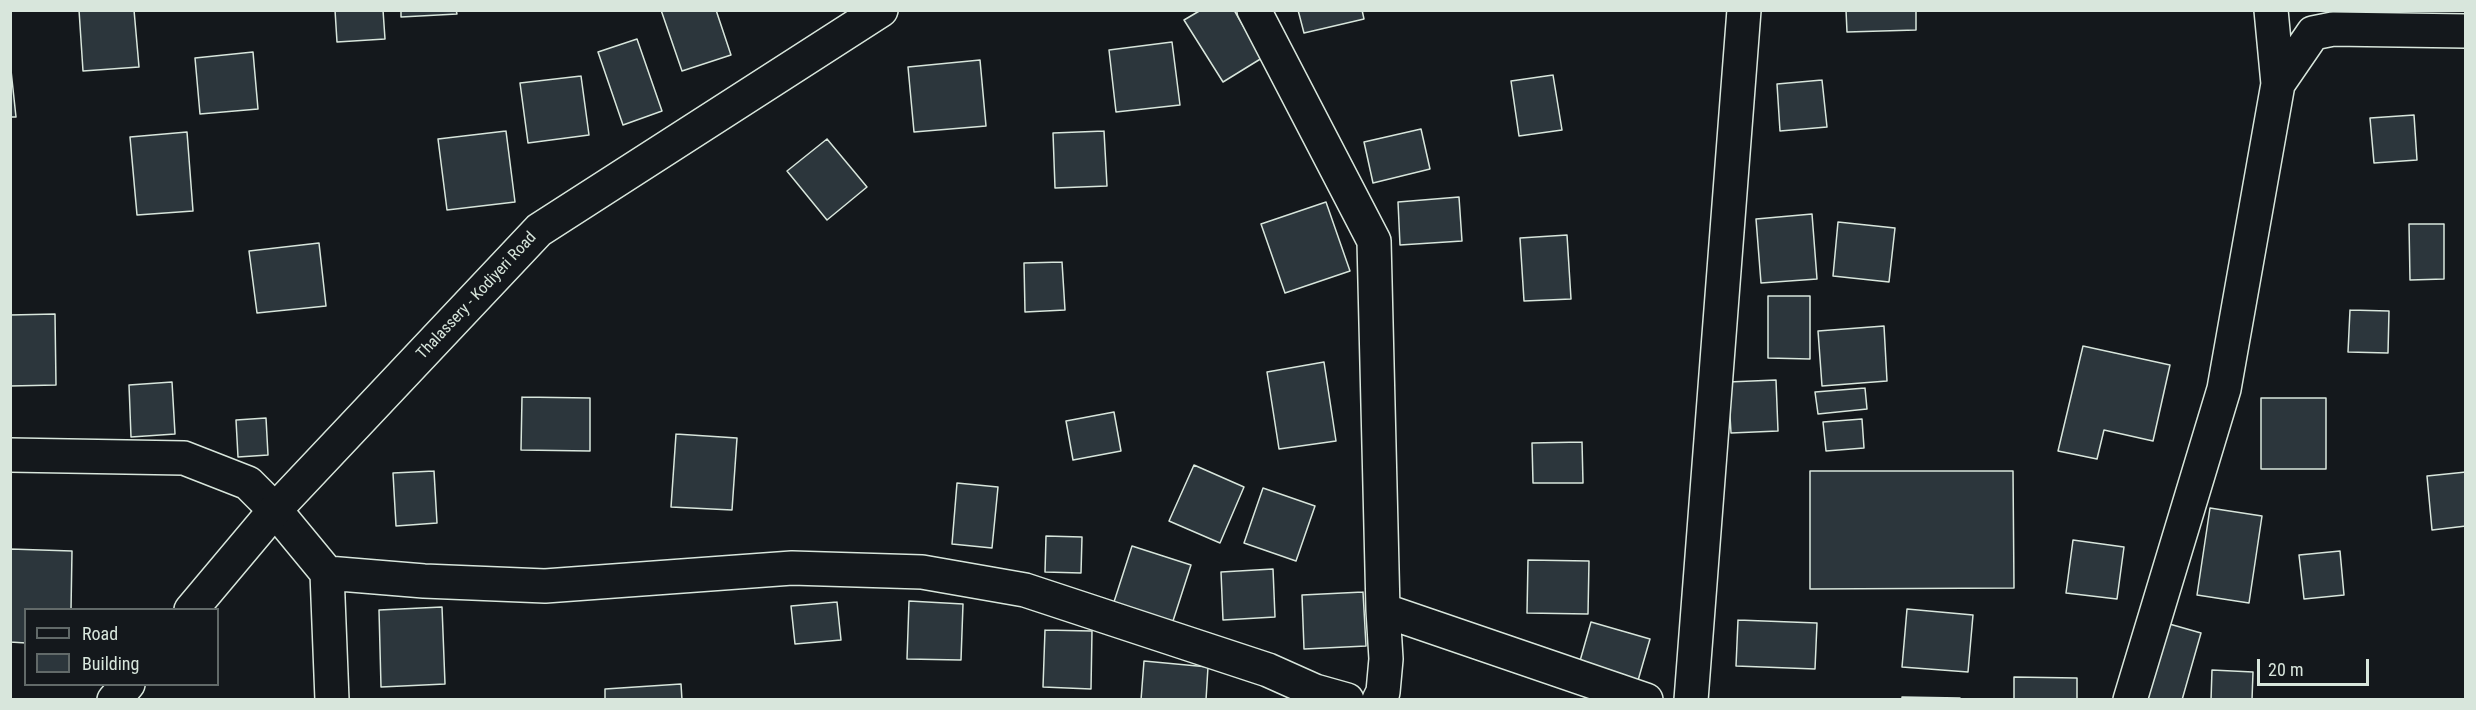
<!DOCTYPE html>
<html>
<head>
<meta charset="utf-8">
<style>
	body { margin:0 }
	#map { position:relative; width:2476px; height:710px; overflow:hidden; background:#14181c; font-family:"Roboto Condensed",sans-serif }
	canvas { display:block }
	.frame { position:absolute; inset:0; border:12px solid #d8e6dc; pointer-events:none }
	.legend { position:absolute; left:24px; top:608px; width:195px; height:78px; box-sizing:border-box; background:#14181c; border:2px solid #626a69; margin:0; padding:8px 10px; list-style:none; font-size:18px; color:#d8e6dc }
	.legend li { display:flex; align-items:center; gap:12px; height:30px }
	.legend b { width:30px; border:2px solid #626a69 }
	.scale { position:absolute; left:2257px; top:659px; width:112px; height:27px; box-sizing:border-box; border:3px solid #d8e6dc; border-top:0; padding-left:8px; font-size:18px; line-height:21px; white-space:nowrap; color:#d8e6dc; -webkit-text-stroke:4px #14181c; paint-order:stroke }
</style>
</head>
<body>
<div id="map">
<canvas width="2476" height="710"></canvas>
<div class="frame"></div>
<ul class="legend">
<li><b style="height:8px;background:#14181c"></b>Road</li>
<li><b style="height:16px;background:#2c363c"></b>Building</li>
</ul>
<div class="scale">20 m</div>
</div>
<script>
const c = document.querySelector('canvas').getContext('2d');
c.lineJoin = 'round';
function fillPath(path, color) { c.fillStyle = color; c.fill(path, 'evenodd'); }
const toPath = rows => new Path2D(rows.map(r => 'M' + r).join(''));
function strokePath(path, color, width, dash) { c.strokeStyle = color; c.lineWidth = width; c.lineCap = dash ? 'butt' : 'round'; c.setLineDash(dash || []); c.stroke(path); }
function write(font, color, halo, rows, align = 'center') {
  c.font = font + ' "Roboto Condensed",sans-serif'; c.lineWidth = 4.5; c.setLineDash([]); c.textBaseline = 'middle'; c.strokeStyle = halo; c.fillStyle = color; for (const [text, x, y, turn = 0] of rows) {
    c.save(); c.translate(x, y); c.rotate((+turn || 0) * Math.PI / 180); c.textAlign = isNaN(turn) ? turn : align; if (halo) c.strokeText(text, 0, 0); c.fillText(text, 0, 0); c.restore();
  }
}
const building = toPath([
	[79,10,134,10,139,67,83,71,79,10],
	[335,10,383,10,385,39,337,42,335,10],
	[401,10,456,10,457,14,401,17,401,10],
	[661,10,716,10,731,55,682,71,661,10],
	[1201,10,1234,10,1262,58,1223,82,1184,20,1201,10],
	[1298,10,1362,10,1364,19,1304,33,1298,10],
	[1846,10,1916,10,1916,30,1847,32,1846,10],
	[637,39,662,111,623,125,598,52,637,39],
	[1172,42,1180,105,1116,112,1109,50,1172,42],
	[253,52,258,109,200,114,195,58,253,52],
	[980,60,986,126,914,132,908,67,980,60],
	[10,61,16,117,10,117,10,61],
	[1553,75,1562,130,1519,136,1511,81,1553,75],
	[581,76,589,135,528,143,520,83,581,76],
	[1822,80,1827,127,1780,131,1777,84,1822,80],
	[2414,115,2417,160,2374,163,2370,118,2414,115],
	[1421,129,1430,169,1373,183,1364,142,1421,129],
	[506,131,515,202,447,210,438,139,506,131],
	[1104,131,1107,186,1055,188,1053,133,1104,131],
	[187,132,193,211,137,215,130,137,187,132],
	[827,139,867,187,827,220,787,171,827,139],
	[1459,197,1462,241,1400,245,1398,202,1459,197],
	[1326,202,1350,271,1285,293,1261,224,1326,202],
	[1812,214,1817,279,1761,283,1756,219,1812,214],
	[1838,222,1895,228,1889,282,1833,276,1838,222],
	[2409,224,2444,224,2444,279,2410,280,2409,224],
	[1567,235,1571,299,1524,301,1520,238,1567,235],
	[319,243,326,306,257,313,249,251,319,243],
	[1062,262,1065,310,1025,312,1024,263,1062,262],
	[1768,296,1810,296,1810,359,1768,358,1768,296],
	[2350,310,2389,311,2388,353,2348,352,2350,310],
	[55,314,56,385,10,386,10,315,55,314],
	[1884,326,1887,381,1822,386,1818,331,1884,326],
	[2083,346,2170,365,2153,441,2104,430,2097,459,2058,451,2083,346],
	[1324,362,1336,441,1279,449,1267,372,1324,362],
	[1776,380,1778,431,1731,433,1728,382,1776,380],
	[172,382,175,434,131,437,129,385,172,382],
	[1865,388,1867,409,1818,414,1815,392,1865,388],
	[522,397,590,398,590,451,521,450,522,397],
	[2261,398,2326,398,2326,469,2261,469,2261,398],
	[1114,412,1121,451,1073,460,1066,421,1114,412],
	[266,418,268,455,238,457,236,420,266,418],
	[1862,419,1864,448,1826,451,1823,422,1862,419],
	[676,434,737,438,732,510,671,507,676,434],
	[1582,442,1583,483,1533,483,1532,443,1582,442],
	[1194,465,1244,487,1220,543,1169,521,1194,465],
	[434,471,437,523,396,526,393,473,434,471],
	[1810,471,2013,471,2014,588,1810,589,1810,471],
	[2466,472,2466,526,2432,530,2427,476,2466,472],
	[957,483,998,487,992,548,952,544,957,483],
	[1263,488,1315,506,1296,561,1244,543,1263,488],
	[2210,508,2262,516,2249,603,2197,595,2210,508],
	[1046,536,1082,537,1081,573,1045,572,1046,536],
	[2073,540,2124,547,2117,599,2066,593,2073,540],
	[1132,546,1191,565,1172,624,1113,605,1132,546],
	[10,549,72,551,71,610,26,610,26,643,10,642,10,549],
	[2340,551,2344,595,2304,599,2299,555,2340,551],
	[1528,560,1589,561,1588,614,1527,613,1528,560],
	[1273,569,1275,617,1223,620,1221,572,1273,569],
	[1363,592,1366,646,1304,649,1302,595,1363,592],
	[909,601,963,604,961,660,907,659,909,601],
	[837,602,841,640,795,644,791,606,837,602],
	[442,607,445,684,381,687,379,610,442,607],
	[1907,609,1973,615,1968,672,1902,667,1907,609],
	[1738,620,1817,623,1815,669,1736,666,1738,620],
	[1591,622,1650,639,1637,684,1578,668,1591,622],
	[2166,623,2201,633,2182,700,2145,700,2166,623],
	[1045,630,1092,631,1091,689,1043,687,1045,630],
	[1144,661,1208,667,1206,700,1141,700,1144,661],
	[2212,670,2253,672,2252,700,2211,700,2212,670],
	[2014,677,2077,678,2077,700,2014,700,2014,677],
	[681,684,682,700,605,700,605,689,681,684],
	[1902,697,1960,698,1960,700,1902,700,1902,697]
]);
const street = toPath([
	[1254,10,1374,241,1383,610,1646,700],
	[2271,10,2278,84],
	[10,455,184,458,248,483,275,510,327,573,424,581,545,586,792,568,922,572,1025,590,1268,670,1315,691,1347,700],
	[327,573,332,700],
	[1379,700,1383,692,1386,659,1383,610],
	[1691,700,1744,10],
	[2130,700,2224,389,2278,84,2313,33,2333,29,2466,31]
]);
const secondary = toPath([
	[191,610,275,510,539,230,881,10],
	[114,700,128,684]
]);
const streetNames = [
	["Thalassery - Kodiyeri Road",477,296,-47]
];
fillPath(building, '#2c363c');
strokePath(building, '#d8e6dc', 1.5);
strokePath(street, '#d8e6dc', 36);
strokePath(secondary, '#d8e6dc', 36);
strokePath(street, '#14181c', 33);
strokePath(secondary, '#14181c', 33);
write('16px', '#d8e6dc', '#14181c', streetNames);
</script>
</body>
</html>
